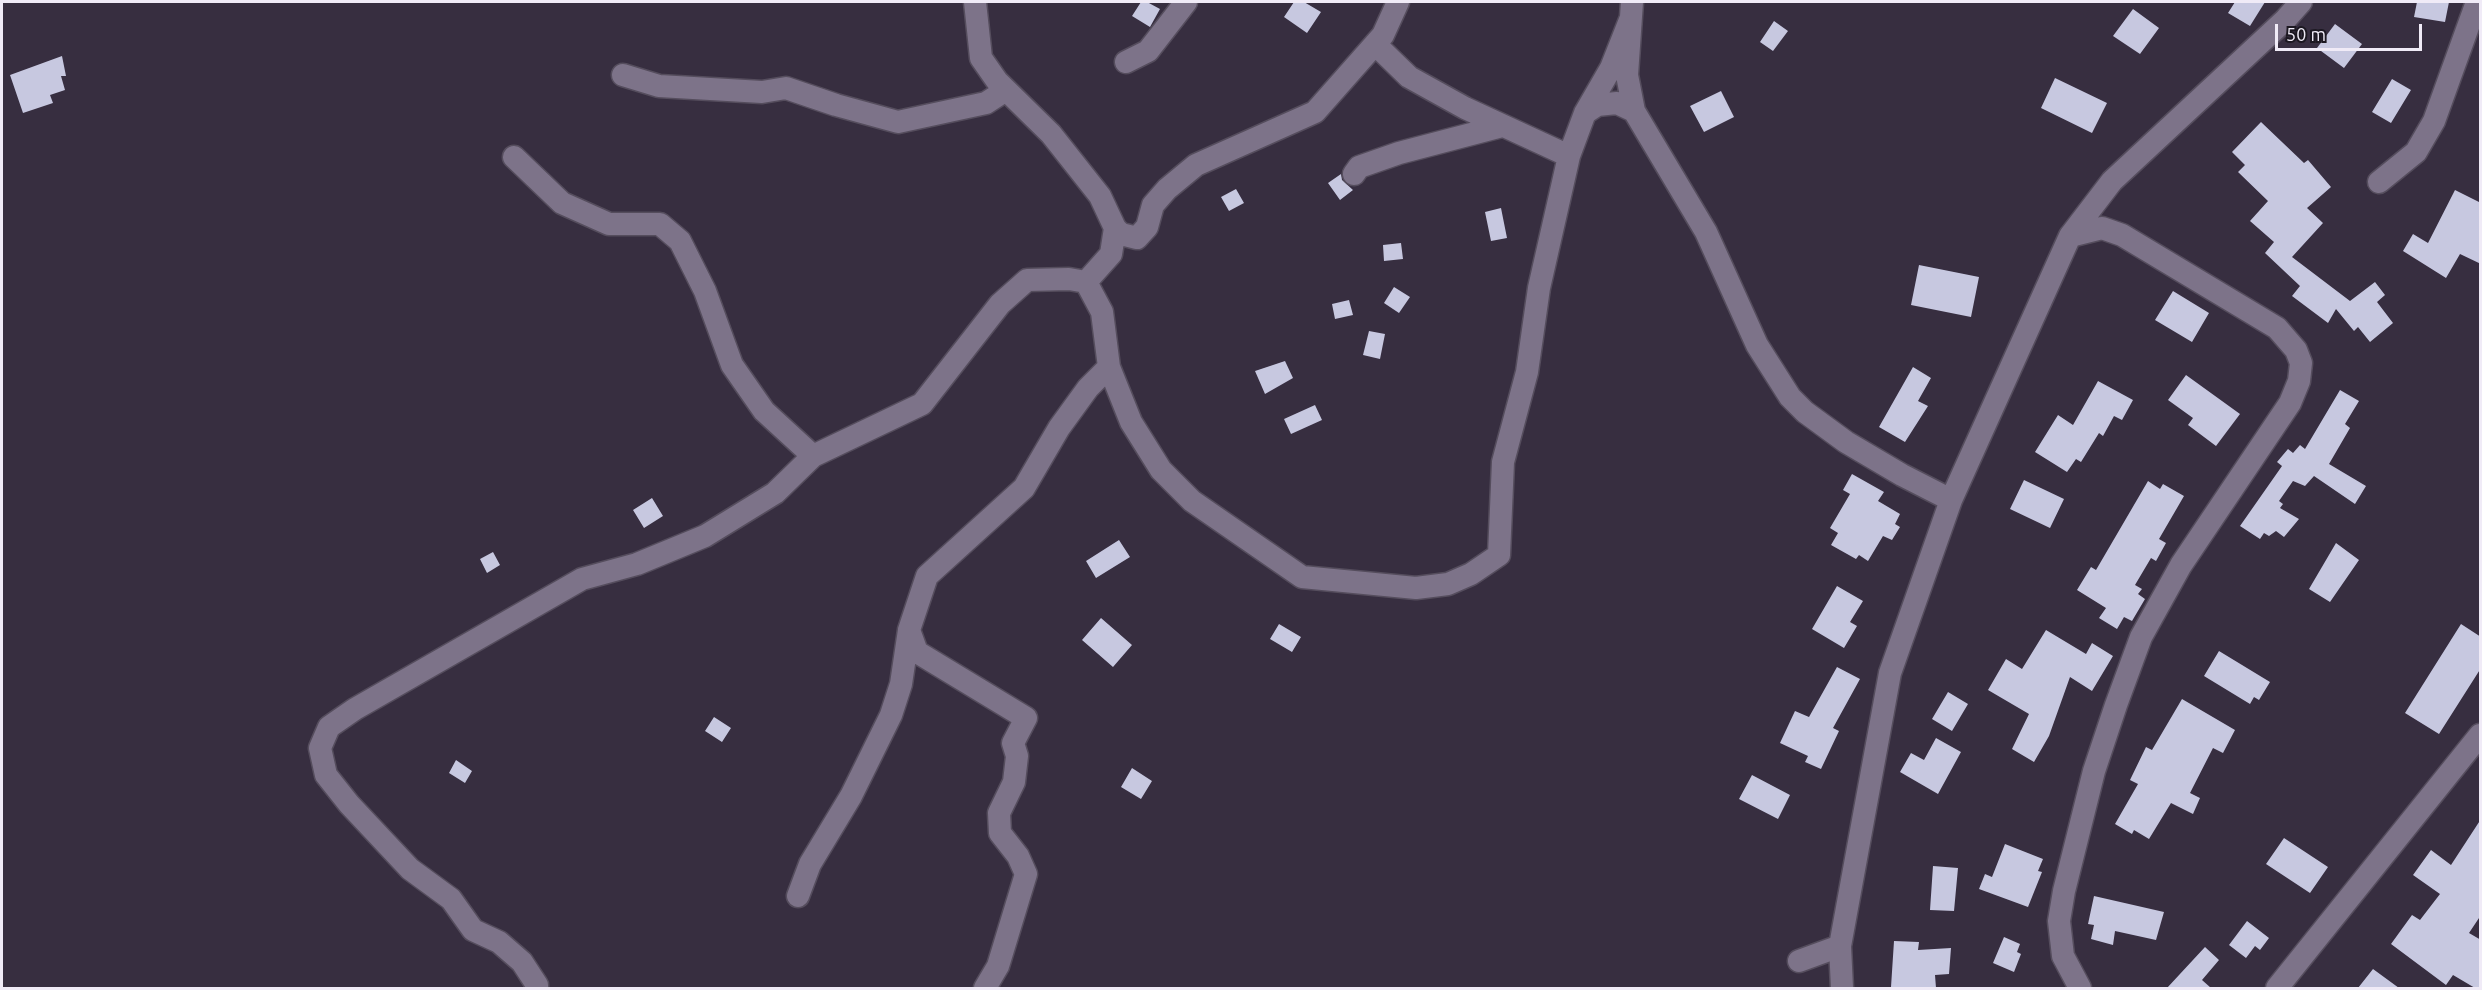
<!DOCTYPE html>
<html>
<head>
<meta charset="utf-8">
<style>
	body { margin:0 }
	#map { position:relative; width:2482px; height:990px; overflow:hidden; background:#372e40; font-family:Ubuntu,sans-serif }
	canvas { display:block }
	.frame { position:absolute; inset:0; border:3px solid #f0ebf7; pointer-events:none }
	.scale { position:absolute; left:2275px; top:24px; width:147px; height:27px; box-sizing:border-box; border:3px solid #f0ebf7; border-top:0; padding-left:8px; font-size:18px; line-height:21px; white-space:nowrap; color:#f0ebf7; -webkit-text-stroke:4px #1c1821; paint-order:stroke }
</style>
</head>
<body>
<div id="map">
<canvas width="2482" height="990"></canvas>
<div class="frame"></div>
<div class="scale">50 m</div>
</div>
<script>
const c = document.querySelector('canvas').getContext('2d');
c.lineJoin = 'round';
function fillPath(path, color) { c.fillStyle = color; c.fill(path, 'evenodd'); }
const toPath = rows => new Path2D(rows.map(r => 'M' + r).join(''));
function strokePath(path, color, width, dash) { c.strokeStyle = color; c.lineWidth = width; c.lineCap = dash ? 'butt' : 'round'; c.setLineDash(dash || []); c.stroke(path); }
const building = toPath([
	[1141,2,1147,2,1160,9,1150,27,1132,16],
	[1294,2,1304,2,1321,12,1307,33,1284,17],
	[2235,2,2265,2,2250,26,2228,13],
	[2417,2,2449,2,2445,22,2414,17],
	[2133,9,2159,28,2140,54,2113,36],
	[1774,21,1788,31,1773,51,1760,42],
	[2335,24,2362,44,2344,68,2317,48],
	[62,56,66,76,61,76,65,90,50,95,53,103,23,113,10,75],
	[2055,78,2107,103,2092,133,2041,108],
	[2392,79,2411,90,2391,123,2372,112],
	[1721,91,1734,117,1704,132,1690,106],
	[2261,122,2304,163,2308,160,2331,187,2307,208,2323,223,2292,257,2350,301,2375,282,2385,295,2377,302,2393,323,2370,342,2358,327,2354,331,2336,309,2328,323,2292,296,2300,286,2265,253,2274,242,2250,221,2268,201,2238,172,2245,165,2232,152],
	[1341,174,1342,180,1353,190,1340,200,1328,183],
	[1236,189,1244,203,1229,211,1221,197],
	[2455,190,2481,203,2481,264,2460,254,2446,278,2403,251,2413,234,2428,243],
	[1501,208,1507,238,1491,241,1485,212],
	[1401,243,1403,259,1384,261,1383,245],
	[1919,265,1979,277,1971,317,1911,305],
	[1394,287,1410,297,1399,313,1384,303],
	[2173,291,2209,313,2192,342,2155,320],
	[1349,300,1353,315,1335,319,1332,304],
	[1369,331,1385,334,1380,359,1363,355],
	[1285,361,1293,378,1265,394,1255,371],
	[1913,367,1931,378,1918,401,1928,406,1905,442,1879,427],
	[2186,375,2240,414,2216,446,2188,425,2193,418,2168,400],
	[2098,381,2133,400,2122,420,2114,416,2103,436,2099,433,2081,462,2076,459,2067,472,2035,452,2058,415,2073,425],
	[2340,390,2359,401,2345,424,2350,428,2329,464,2366,486,2355,504,2314,476,2305,486,2293,481,2279,501,2283,504,2280,508,2299,519,2284,537,2276,531,2269,536,2264,533,2260,539,2240,526,2282,466,2277,462,2288,449,2293,453,2300,445,2305,449],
	[1315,405,1322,420,1291,434,1284,419],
	[1852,474,1884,492,1878,501,1900,514,1895,524,1900,527,1892,540,1883,536,1868,561,1859,555,1856,559,1831,545,1838,533,1830,528,1850,494,1843,490],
	[2024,480,2064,499,2050,528,2010,509],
	[2148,481,2160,489,2163,484,2184,496,2159,539,2166,543,2156,561,2151,558,2135,585,2142,589,2138,594,2145,599,2132,621,2124,617,2117,629,2099,618,2106,608,2077,590,2091,567,2096,570],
	[652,498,663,516,644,528,633,510],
	[1119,540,1130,557,1096,578,1086,561],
	[2336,543,2359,560,2330,602,2309,589],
	[493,552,500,565,487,573,480,559],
	[1837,586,1863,601,1850,622,1857,626,1844,648,1812,629],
	[1101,618,1132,645,1113,667,1082,640],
	[1279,624,1301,637,1292,652,1270,639],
	[2461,624,2481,637,2481,668,2439,734,2405,713],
	[2046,630,2086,654,2092,643,2113,656,2092,691,2070,677,2049,736,2034,762,2012,749,2029,714,1988,690,2006,659,2022,669],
	[2219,651,2270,682,2259,700,2254,697,2250,704,2204,676],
	[1837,667,1860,679,1833,728,1839,731,1821,769,1805,762,1808,756,1780,743,1795,711,1809,717],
	[1948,692,1968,704,1952,731,1932,719],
	[2182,699,2235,730,2223,753,2213,748,2190,793,2200,798,2193,814,2171,803,2149,839,2134,830,2132,834,2115,824,2138,784,2130,780,2146,747,2152,750],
	[714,717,731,728,722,742,705,731],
	[1936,738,1961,752,1938,794,1900,772,1911,753,1924,760],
	[456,760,472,771,465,783,449,773],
	[1132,768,1152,781,1141,799,1121,787],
	[1752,775,1790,795,1778,819,1739,799],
	[2481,819,2481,915,2469,933,2481,940,2481,988,2475,988,2453,975,2446,985,2391,944,2412,915,2420,920,2440,894,2413,875,2431,850,2451,865],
	[2284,838,2328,867,2310,893,2266,864],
	[2005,844,2043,859,2038,871,2042,872,2028,907,1979,889,1985,874,1992,877],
	[1933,866,1958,868,1954,911,1930,910],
	[2094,896,2164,912,2156,940,2115,931,2113,945,2091,939,2094,925,2088,924],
	[2247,921,2269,938,2260,950,2255,946,2246,958,2229,945],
	[2004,937,2020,944,2017,952,2021,954,2014,972,1993,963],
	[1894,941,1919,942,1918,950,1951,948,1949,974,1935,975,1936,988,1891,987],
	[2205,947,2219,960,2202,980,2211,988,2167,988],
	[2373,969,2399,988,2358,988]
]);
const street = toPath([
	[975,2,981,58,997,81,1051,134,1100,196,1115,228,1111,254,1086,282],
	[1632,2,1627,75,1634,111,1706,232,1757,345,1790,397,1805,412,1846,442,1902,475,1951,500],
	[1375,44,1409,77,1465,108,1569,156],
	[1126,62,1148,51,1186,2],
	[623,75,659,86,762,92,786,88,836,105,898,122,986,103,1006,90],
	[1585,113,1597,105,1617,103,1634,111],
	[514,157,562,203,609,224,660,224,680,241,705,291,732,365,764,411,813,456],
	[1354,174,1359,167,1399,153,1502,126],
	[2379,182,2416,152,2434,121,2477,2],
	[1115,228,1121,234,1137,238,1147,227,1153,205,1167,189,1196,165,1315,112,1383,35,1398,2],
	[2070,236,2112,181,2285,20,2301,2],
	[909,630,917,652,1026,718,1013,743,1017,756,1014,782,999,813,1000,833,1018,856,1026,874,998,966,985,988],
	[798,896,810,864,851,796,891,715,901,684,909,630,927,576,1024,488,1059,428,1088,388,1109,367],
	[1799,961,1840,946],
	[537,988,537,985,522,962,499,942,473,930,451,899,410,869,349,804,326,775,320,748,329,727,355,709,582,579,637,564,705,536,775,493,813,456,922,404,1000,304,1027,280,1069,279,1086,282,1102,312,1109,367,1131,422,1161,470,1192,501,1302,577,1416,588,1448,584,1471,574,1499,555,1503,462,1527,372,1539,288,1569,156,1585,113,1611,68,1630,20],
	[1842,988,1840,946,1890,673,1951,500,2070,236,2102,228,2122,235,2277,328,2296,350,2301,363,2299,381,2290,403,2181,565,2141,637,2116,705,2094,771,2064,891,2059,921,2063,956,2080,988],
	[2277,988,2480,735]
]);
fillPath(building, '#c7c8e0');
strokePath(street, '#554d5d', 25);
strokePath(street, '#7d7389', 22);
</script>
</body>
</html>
